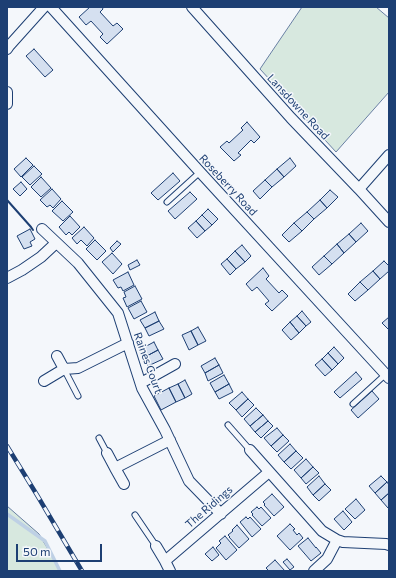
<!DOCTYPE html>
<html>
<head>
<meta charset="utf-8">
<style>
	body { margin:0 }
	#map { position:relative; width:396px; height:578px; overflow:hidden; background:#f4f7fb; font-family:Commissioner,sans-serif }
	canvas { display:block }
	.frame { position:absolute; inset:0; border:8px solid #1d3f73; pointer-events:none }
	.scale { position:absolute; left:16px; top:544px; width:86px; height:18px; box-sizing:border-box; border:2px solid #1d3f73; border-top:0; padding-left:5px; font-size:12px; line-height:14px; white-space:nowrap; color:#1d3f73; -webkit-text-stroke:3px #f4f7fb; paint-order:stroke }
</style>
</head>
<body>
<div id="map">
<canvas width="396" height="578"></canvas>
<div class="frame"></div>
<div class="scale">50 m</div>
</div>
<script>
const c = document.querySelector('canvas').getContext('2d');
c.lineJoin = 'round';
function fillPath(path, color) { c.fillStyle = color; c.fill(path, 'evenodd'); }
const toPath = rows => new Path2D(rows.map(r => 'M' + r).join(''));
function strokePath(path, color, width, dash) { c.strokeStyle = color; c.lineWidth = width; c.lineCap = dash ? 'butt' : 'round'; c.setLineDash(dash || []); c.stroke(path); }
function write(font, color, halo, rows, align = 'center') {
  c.font = font + ' Commissioner,sans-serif'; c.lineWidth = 3; c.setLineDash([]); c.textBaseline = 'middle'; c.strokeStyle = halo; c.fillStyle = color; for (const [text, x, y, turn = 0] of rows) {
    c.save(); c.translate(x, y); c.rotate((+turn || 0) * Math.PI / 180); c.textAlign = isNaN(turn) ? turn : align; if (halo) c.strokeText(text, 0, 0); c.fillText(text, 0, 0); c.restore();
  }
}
const green = toPath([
	[302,7,376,7,389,18,389,92,336,152,260,69,302,7],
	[7,506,39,534,61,571,7,571,7,506]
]);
const stream = toPath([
	[7,514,45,541,60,571]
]);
const building = toPath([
	[90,7,102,7,103,9,100,12,113,26,117,23,123,29,107,44,100,37,103,34,91,21,86,25,79,17,90,7],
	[34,49,53,70,45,77,26,56,34,49],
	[247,122,260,137,254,143,251,140,238,153,241,155,234,161,220,147,227,141,229,143,243,130,241,128,247,122],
	[26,158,33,165,21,177,14,169,26,158],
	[290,158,296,166,284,177,277,169,290,158],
	[34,166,42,174,30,185,22,177,34,166],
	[277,169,284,177,272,187,265,180,277,169],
	[173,173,180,181,158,200,151,193,173,173],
	[41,177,51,188,41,197,31,187,41,177],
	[265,180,272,187,260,199,253,191,265,180],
	[21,182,27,189,20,196,13,189,21,182],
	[52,189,61,199,53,208,50,205,47,207,40,200,52,189],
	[330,190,338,197,327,208,320,200,330,190],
	[190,192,197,199,175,219,168,211,190,192],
	[320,200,327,208,314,219,307,212,320,200],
	[62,201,73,212,63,221,52,211,62,201],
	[208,209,218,219,212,225,202,215,208,209],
	[307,212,314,219,302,231,294,223,307,212],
	[202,215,212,225,205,231,196,221,202,215],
	[70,216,80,227,72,235,69,232,66,235,59,227,70,216],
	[196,221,205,231,197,238,188,228,196,221],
	[294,223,302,231,289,242,282,235,294,223],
	[361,223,368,231,356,242,349,234,361,223],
	[84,227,94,238,87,246,81,240,77,244,72,238,84,227],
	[30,229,35,239,30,242,32,246,24,249,17,236,30,229],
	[349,234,356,242,344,253,337,244,349,234],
	[95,240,106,251,97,260,86,249,95,240],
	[117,241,121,244,113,252,110,248,117,241],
	[337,244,344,253,332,264,324,256,337,244],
	[242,245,251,256,245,262,235,251,242,245],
	[235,251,245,262,236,269,227,259,235,251],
	[112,253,122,264,113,274,102,262,112,253],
	[324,256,332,264,319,275,312,267,324,256],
	[227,259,236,269,230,275,221,264,227,259],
	[137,260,140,265,130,270,128,265,137,260],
	[384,261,389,266,389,271,380,279,373,271,384,261],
	[263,268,269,276,266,279,279,293,282,290,288,296,272,311,265,304,269,301,257,287,252,291,246,284,263,268],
	[373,271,380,279,368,290,360,282,373,271],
	[128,272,134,285,123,291,121,287,118,288,113,280,128,272],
	[360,282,368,290,355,301,348,294,360,282],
	[135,286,142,299,127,307,123,298,126,297,124,292,135,286],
	[141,301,147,312,134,319,128,308,141,301],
	[302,311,311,322,306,326,297,316,302,311],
	[155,312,159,321,145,328,140,320,155,312],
	[297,316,306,326,299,333,290,322,297,316],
	[389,317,389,330,382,323,389,317],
	[159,321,164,329,149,336,145,328,159,321],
	[290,322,299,333,291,340,282,330,290,322],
	[198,327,206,341,198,345,191,331,198,327],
	[191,331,198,345,189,350,182,335,191,331],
	[154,342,158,350,143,358,139,350,154,342],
	[334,347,344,358,338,364,328,353,334,347],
	[158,350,163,359,148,366,143,358,158,350],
	[328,353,338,364,332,370,322,359,328,353],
	[215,358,219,365,205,373,201,366,215,358],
	[322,359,332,370,325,376,315,365,322,359],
	[219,365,223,373,208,381,205,373,219,365],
	[356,372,362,379,340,398,334,392,356,372],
	[224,375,229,384,215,392,210,383,224,375],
	[185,380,192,394,185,398,178,384,185,380],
	[178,384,185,398,176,402,169,388,178,384],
	[229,384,233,392,219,399,215,392,229,384],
	[169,388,176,402,161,410,154,396,169,388],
	[372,391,379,399,358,418,351,410,372,391],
	[242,392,248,399,236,410,229,403,242,392],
	[248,399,254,405,242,417,236,410,248,399],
	[256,408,263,415,250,426,244,419,256,408],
	[263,415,268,421,255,432,250,426,263,415],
	[268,421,273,426,261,438,255,432,268,421],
	[277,428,283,435,271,446,264,438,277,428],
	[283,435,289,441,277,452,271,446,283,435],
	[290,444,296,451,284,462,278,455,290,444],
	[296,451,303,458,291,469,284,462,296,451],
	[306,459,313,467,301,478,294,470,306,459],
	[313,467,319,473,306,484,301,478,313,467],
	[319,476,325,484,313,495,307,487,319,476],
	[381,476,387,482,375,493,369,486,381,476],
	[387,482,389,485,389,493,381,500,375,493,387,482],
	[325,484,331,490,319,501,313,495,325,484],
	[389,493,389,507,388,508,381,500,389,493],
	[272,494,284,507,274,516,264,505,265,504,263,502,272,494],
	[356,499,365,510,355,519,345,509,356,499],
	[257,507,259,509,261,507,271,518,262,526,252,515,253,514,251,512,257,507],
	[343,511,352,522,344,530,334,519,343,511],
	[246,517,248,519,250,517,261,529,252,537,240,522,246,517],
	[290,524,295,529,293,530,297,535,299,533,303,538,290,550,277,536,290,524],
	[237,525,249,539,239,548,229,537,230,537,228,535,233,531,232,530,237,525],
	[225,536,237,550,226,560,216,548,221,543,219,541,225,536],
	[308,538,316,548,316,547,321,553,311,561,298,546,308,538],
	[213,547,219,555,212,561,205,554,213,547],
	[287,559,294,567,290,570,283,562,287,559],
	[275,560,285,571,269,571,266,568,275,560]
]);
const service = toPath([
	[167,202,200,172],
	[64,369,78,396],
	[353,404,386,374],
	[228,425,250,450],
	[99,438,107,453],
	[135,515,156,546]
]);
const minor = toPath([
	[51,7,200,172,389,378],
	[192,7,291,118,359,189,389,222],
	[7,49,9,46,44,7],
	[7,92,7,104],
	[359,189,389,155],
	[42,229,78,263,118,313,142,388,165,430,189,481,221,514],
	[7,278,22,270,41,257,56,243],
	[57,356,64,369],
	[44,381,64,369,78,368,128,343],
	[141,383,175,364],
	[250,450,322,531,337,540,343,542,386,544,389,545],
	[107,453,115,468],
	[124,484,115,468,170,440],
	[156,546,165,561,170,571],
	[165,561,269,472],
	[314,571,327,559,337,540]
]);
const rail = toPath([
	[7,446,37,495,82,571]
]);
const wall = toPath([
	[7,200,31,227,33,230]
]);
const streetNames = [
	["Lansdowne Road",298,107,47],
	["Roseberry Road",228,185,47],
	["Raines Court",148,363,70],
	["The Ridings",209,507,-41]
];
fillPath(green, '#d7e8df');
strokePath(green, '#687fa3', 1);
strokePath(stream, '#bed0e5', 3.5);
fillPath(building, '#d5e0f0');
strokePath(building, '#1d3f73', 1);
strokePath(service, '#1d3f73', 7);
strokePath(minor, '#1d3f73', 12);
strokePath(service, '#f4f7fb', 5);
strokePath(minor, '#f4f7fb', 10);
strokePath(rail, '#1d3f73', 4.5);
strokePath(rail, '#f4f7fb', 3, [9]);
strokePath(wall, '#1d3f73', 2);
write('11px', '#1d3f73', '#f4f7fb', streetNames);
</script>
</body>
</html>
